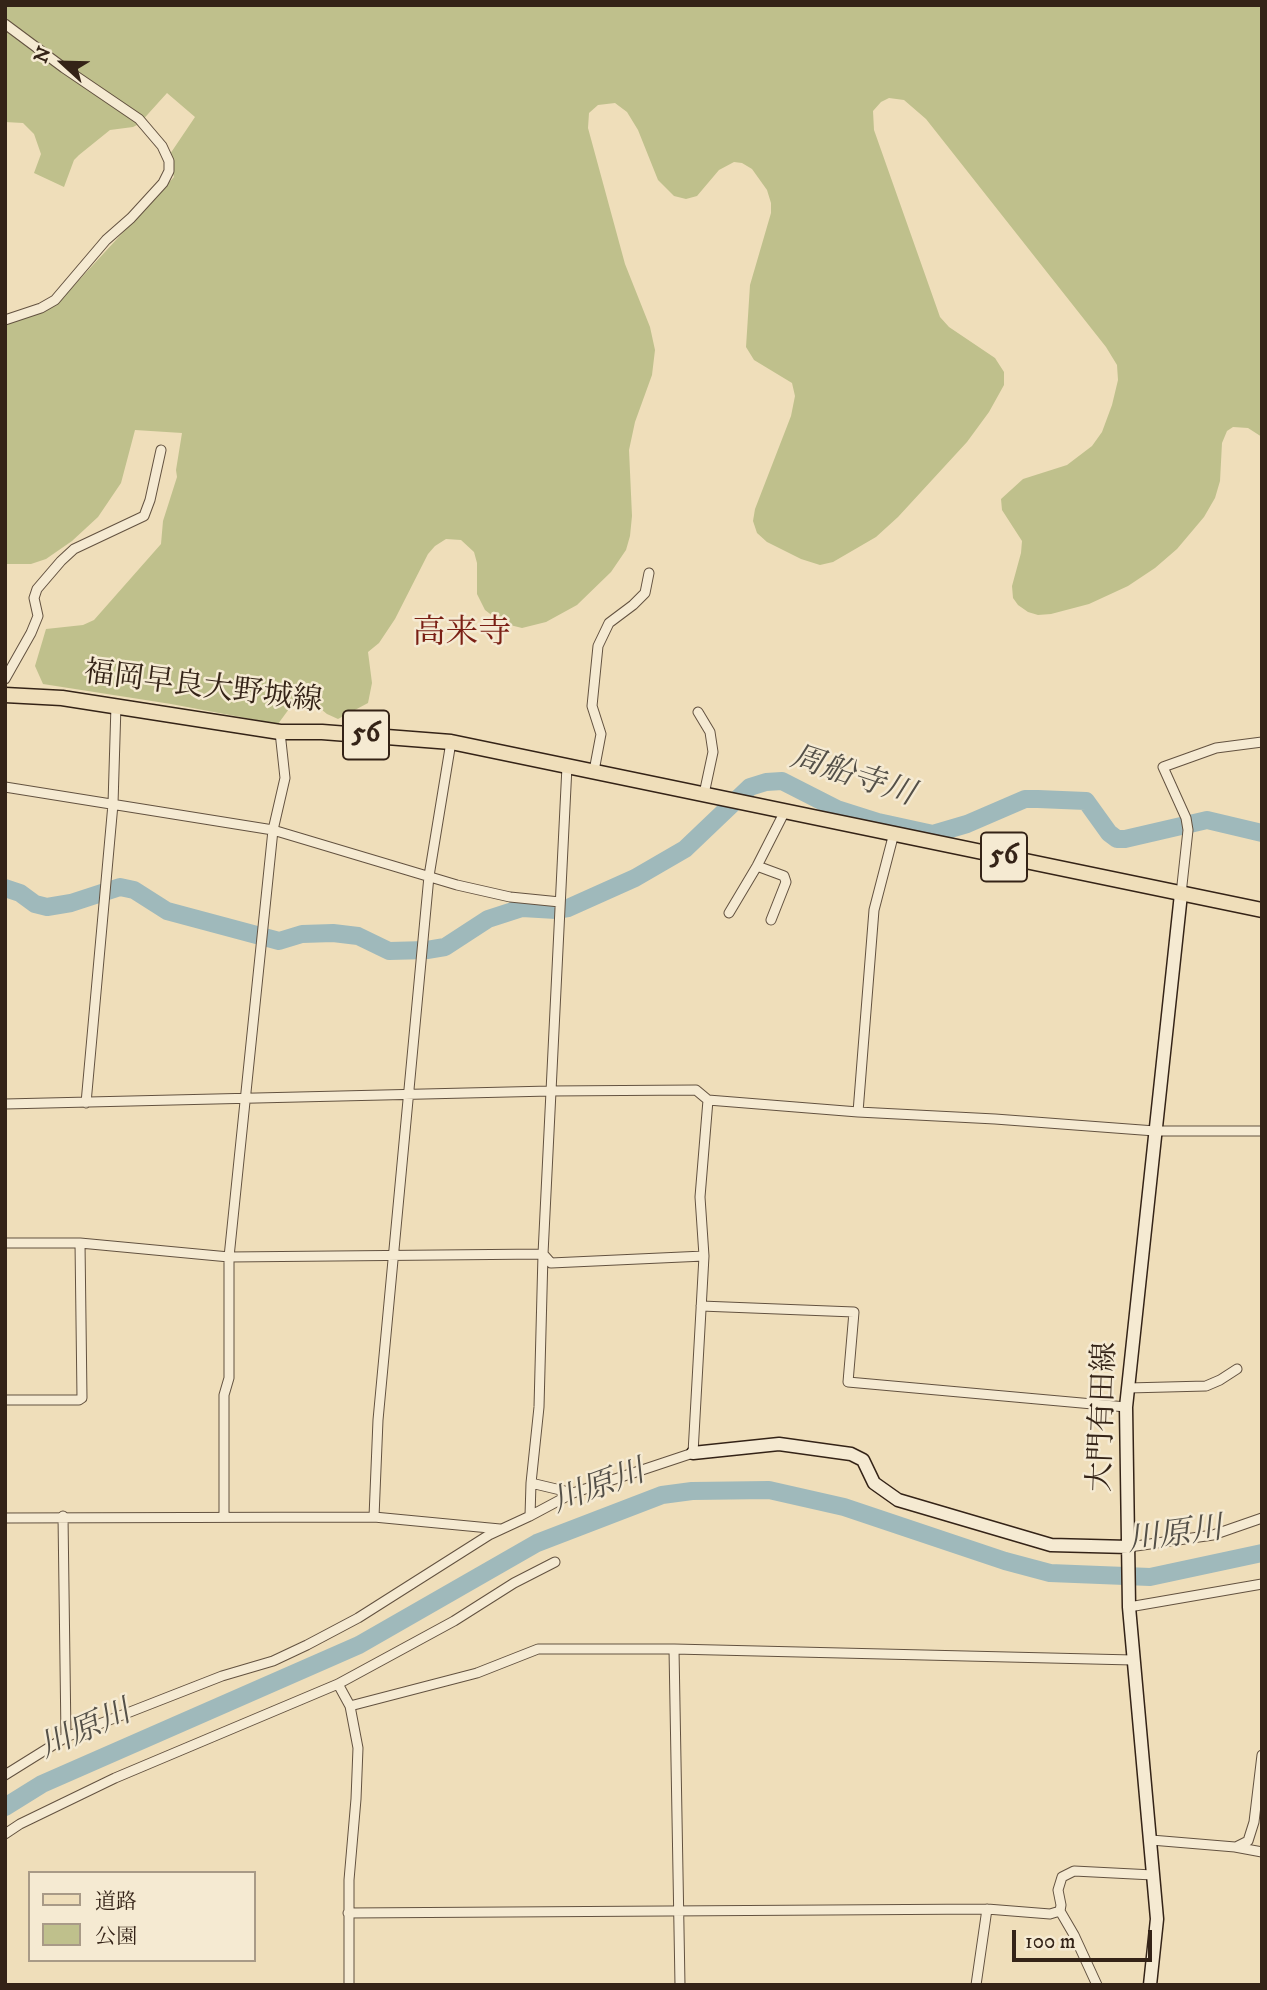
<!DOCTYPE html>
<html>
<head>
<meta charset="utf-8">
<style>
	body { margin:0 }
	#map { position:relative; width:1267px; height:1990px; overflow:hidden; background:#efdeba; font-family:"IM FELL DW Pica","Noto Serif JP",serif }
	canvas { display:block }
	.frame { position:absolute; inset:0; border:7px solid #342317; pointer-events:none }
	.legend { position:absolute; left:28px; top:1871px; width:228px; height:91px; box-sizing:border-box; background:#f5ead2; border:2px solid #a89a87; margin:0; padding:9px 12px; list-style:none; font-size:21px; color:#342317 }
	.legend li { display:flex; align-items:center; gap:14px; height:35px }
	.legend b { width:35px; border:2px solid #a89a87 }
	.north { position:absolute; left:28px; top:28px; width:70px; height:70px; -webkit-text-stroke:5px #f5ead2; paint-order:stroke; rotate:292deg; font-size:19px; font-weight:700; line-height:28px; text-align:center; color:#342317 }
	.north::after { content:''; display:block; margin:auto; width:24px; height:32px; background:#342317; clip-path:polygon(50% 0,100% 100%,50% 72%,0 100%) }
	.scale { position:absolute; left:1012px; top:1930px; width:140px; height:32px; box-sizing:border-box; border:4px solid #342317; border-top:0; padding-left:9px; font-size:21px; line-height:24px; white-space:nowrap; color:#342317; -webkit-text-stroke:5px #f5ead2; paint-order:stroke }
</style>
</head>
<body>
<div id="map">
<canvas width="1267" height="1990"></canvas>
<div class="frame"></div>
<ul class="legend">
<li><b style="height:9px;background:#efdeba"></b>道路</li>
<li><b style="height:19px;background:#bfc08c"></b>公園</li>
</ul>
<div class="north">N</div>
<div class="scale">100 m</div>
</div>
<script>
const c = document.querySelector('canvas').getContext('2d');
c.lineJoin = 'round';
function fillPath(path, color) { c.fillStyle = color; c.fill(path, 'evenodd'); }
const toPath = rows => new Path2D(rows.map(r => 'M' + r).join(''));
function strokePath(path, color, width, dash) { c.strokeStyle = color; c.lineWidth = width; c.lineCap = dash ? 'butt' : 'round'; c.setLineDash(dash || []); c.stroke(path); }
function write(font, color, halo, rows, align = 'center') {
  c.font = font + ' "IM FELL DW Pica","Noto Serif JP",serif'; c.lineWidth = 5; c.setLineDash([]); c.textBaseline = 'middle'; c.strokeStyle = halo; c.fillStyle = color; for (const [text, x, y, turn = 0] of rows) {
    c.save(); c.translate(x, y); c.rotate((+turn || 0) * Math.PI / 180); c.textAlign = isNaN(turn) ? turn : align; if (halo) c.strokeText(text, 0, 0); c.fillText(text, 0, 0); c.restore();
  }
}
const green = toPath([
	[5,5,1262,5,1262,437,1248,428,1233,427,1227,431,1222,443,1220,481,1215,498,1204,517,1177,549,1155,568,1128,586,1089,604,1051,614,1038,615,1028,612,1018,605,1013,598,1012,586,1021,553,1022,541,1002,510,1001,499,1023,479,1067,465,1092,446,1102,432,1112,405,1118,380,1117,365,1106,347,926,119,904,100,889,98,881,102,873,111,874,130,940,317,949,327,995,358,1004,372,1004,385,989,412,967,442,898,517,876,537,833,562,820,565,801,559,767,542,757,533,753,521,755,509,791,416,795,396,792,383,754,360,746,347,750,285,771,213,771,203,767,190,752,169,742,163,734,162,719,170,697,196,686,199,674,196,658,180,638,130,627,112,615,103,598,105,589,113,588,128,625,264,650,327,655,350,652,375,635,422,629,450,632,516,630,536,626,550,611,572,577,605,546,622,522,628,502,623,485,610,477,594,477,563,474,552,461,540,446,539,435,546,428,554,395,619,379,643,368,652,372,683,368,703,338,719,327,714,311,701,297,698,278,724,171,704,43,684,35,666,46,629,83,625,94,620,161,544,163,521,177,477,176,470,182,433,135,430,121,483,98,517,72,541,46,559,31,564,5,564,5,323,57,304,174,177,168,157,195,117,167,93,139,124,133,127,110,130,79,155,74,160,64,187,34,173,41,154,34,134,23,123,5,122]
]);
const river = toPath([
	[5,888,20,893,35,904,47,907,71,903,120,887,134,890,167,911,279,941,302,934,333,933,358,936,389,951,427,950,445,947,488,919,522,908,556,910,568,908,635,878,685,849,750,787,766,782,782,781,837,809,878,822,933,834,967,824,1025,799,1038,799,1086,801,1109,833,1117,839,1125,839,1207,820,1262,833],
	[5,1807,42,1784,359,1645,537,1543,662,1495,692,1491,769,1490,844,1507,1005,1561,1050,1573,1150,1577,1262,1553]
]);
const street = toPath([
	[5,24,64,68,139,119,162,146,169,161,169,171,163,183,131,218,106,240,55,300,41,308,5,320],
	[5,679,31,633,38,616,34,598,37,589,61,561,74,549,144,516,150,500,161,450],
	[698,712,710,732,713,752,704,794],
	[594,771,601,734,592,706,598,646,609,623,633,605,645,593,649,573],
	[5,787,273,830,457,885,510,897,560,902],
	[757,866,784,876,786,882,771,920],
	[1181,894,1188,830,1186,818,1163,767,1216,748,1262,742],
	[729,913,757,866,785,811],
	[86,1103,113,804,116,705],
	[5,1104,550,1091,696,1090,708,1100,858,1112,995,1119,1155,1131,1262,1131],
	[858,1112,874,910,894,833],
	[5,1243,80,1243,229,1257,543,1254,551,1263,704,1256,693,1453,573,1493,531,1483],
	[704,1256,700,1197,708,1100],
	[701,1306,854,1312,848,1382,1126,1407],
	[1128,1388,1206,1386,1220,1380,1237,1369],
	[5,1400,79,1400,82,1398,80,1243],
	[63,1516,66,1737],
	[530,1516,573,1493],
	[224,1517,224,1395,229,1378,229,1257,273,830,285,778,280,732],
	[374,1517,378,1420,429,876,451,742],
	[5,1518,374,1517,500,1529],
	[1129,1547,1213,1535,1262,1518],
	[1129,1607,1262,1584],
	[674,1649,680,1985],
	[338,1684,350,1706,358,1748,356,1799,349,1880,349,1985],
	[350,1706,477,1673,538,1649,674,1649,1133,1660],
	[5,1775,66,1737,222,1676,273,1661,307,1645,358,1618,489,1535,530,1516,531,1483,539,1407,543,1254,567,766],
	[5,1834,20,1824,115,1778,338,1684,454,1621,514,1583,555,1562],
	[1151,1840,1235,1847,1262,1852],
	[1236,1847,1248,1841,1254,1822,1262,1755],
	[348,1913,987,1909,1050,1914,1060,1911],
	[976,1985,987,1909],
	[1097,1985,1074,1935,1060,1911,1061,1905,1058,1890,1062,1877,1074,1871,1153,1875]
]);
const secondary = toPath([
	[693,1453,779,1444,851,1454,863,1460,874,1483,898,1500,1051,1545,1129,1547],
	[1150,1985,1157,1919,1129,1607,1126,1407,1181,894]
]);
const primary = toPath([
	[5,695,62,698,280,732,322,732,451,742,1262,910]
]);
const shields = [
	[366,735,46],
	[1004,857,46]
];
const shieldNames = [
	["56",366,735],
	["56",1004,857]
];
const streetNames = [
	["福岡早良大野城線",203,689,7],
	["大門有田線",1105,1417,-88]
];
const waterNames = [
	["周船寺川",852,778,18],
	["川原川",599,1489,-20],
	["川原川",1175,1537,-8],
	["川原川",86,1732,-24]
];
const quarterNames = [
	["高来寺",462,635]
];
fillPath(green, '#bfc08c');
strokePath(river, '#9fb9bb', 18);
strokePath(street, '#635240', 11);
strokePath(secondary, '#342317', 15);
strokePath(primary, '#342317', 17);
strokePath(street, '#f5ead2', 9);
strokePath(secondary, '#f5ead2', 12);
strokePath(primary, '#efdeba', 14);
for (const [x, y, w] of shields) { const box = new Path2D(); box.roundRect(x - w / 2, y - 24.5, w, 49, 5); c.fillStyle = '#f5ead2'; c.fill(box); strokePath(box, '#342317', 2); }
write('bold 28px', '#342317', null, shieldNames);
write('30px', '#342317', '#f5ead2', streetNames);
write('italic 32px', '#545048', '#f5ead2', waterNames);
write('33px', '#7a1f14', '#f5ead2', quarterNames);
</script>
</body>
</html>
